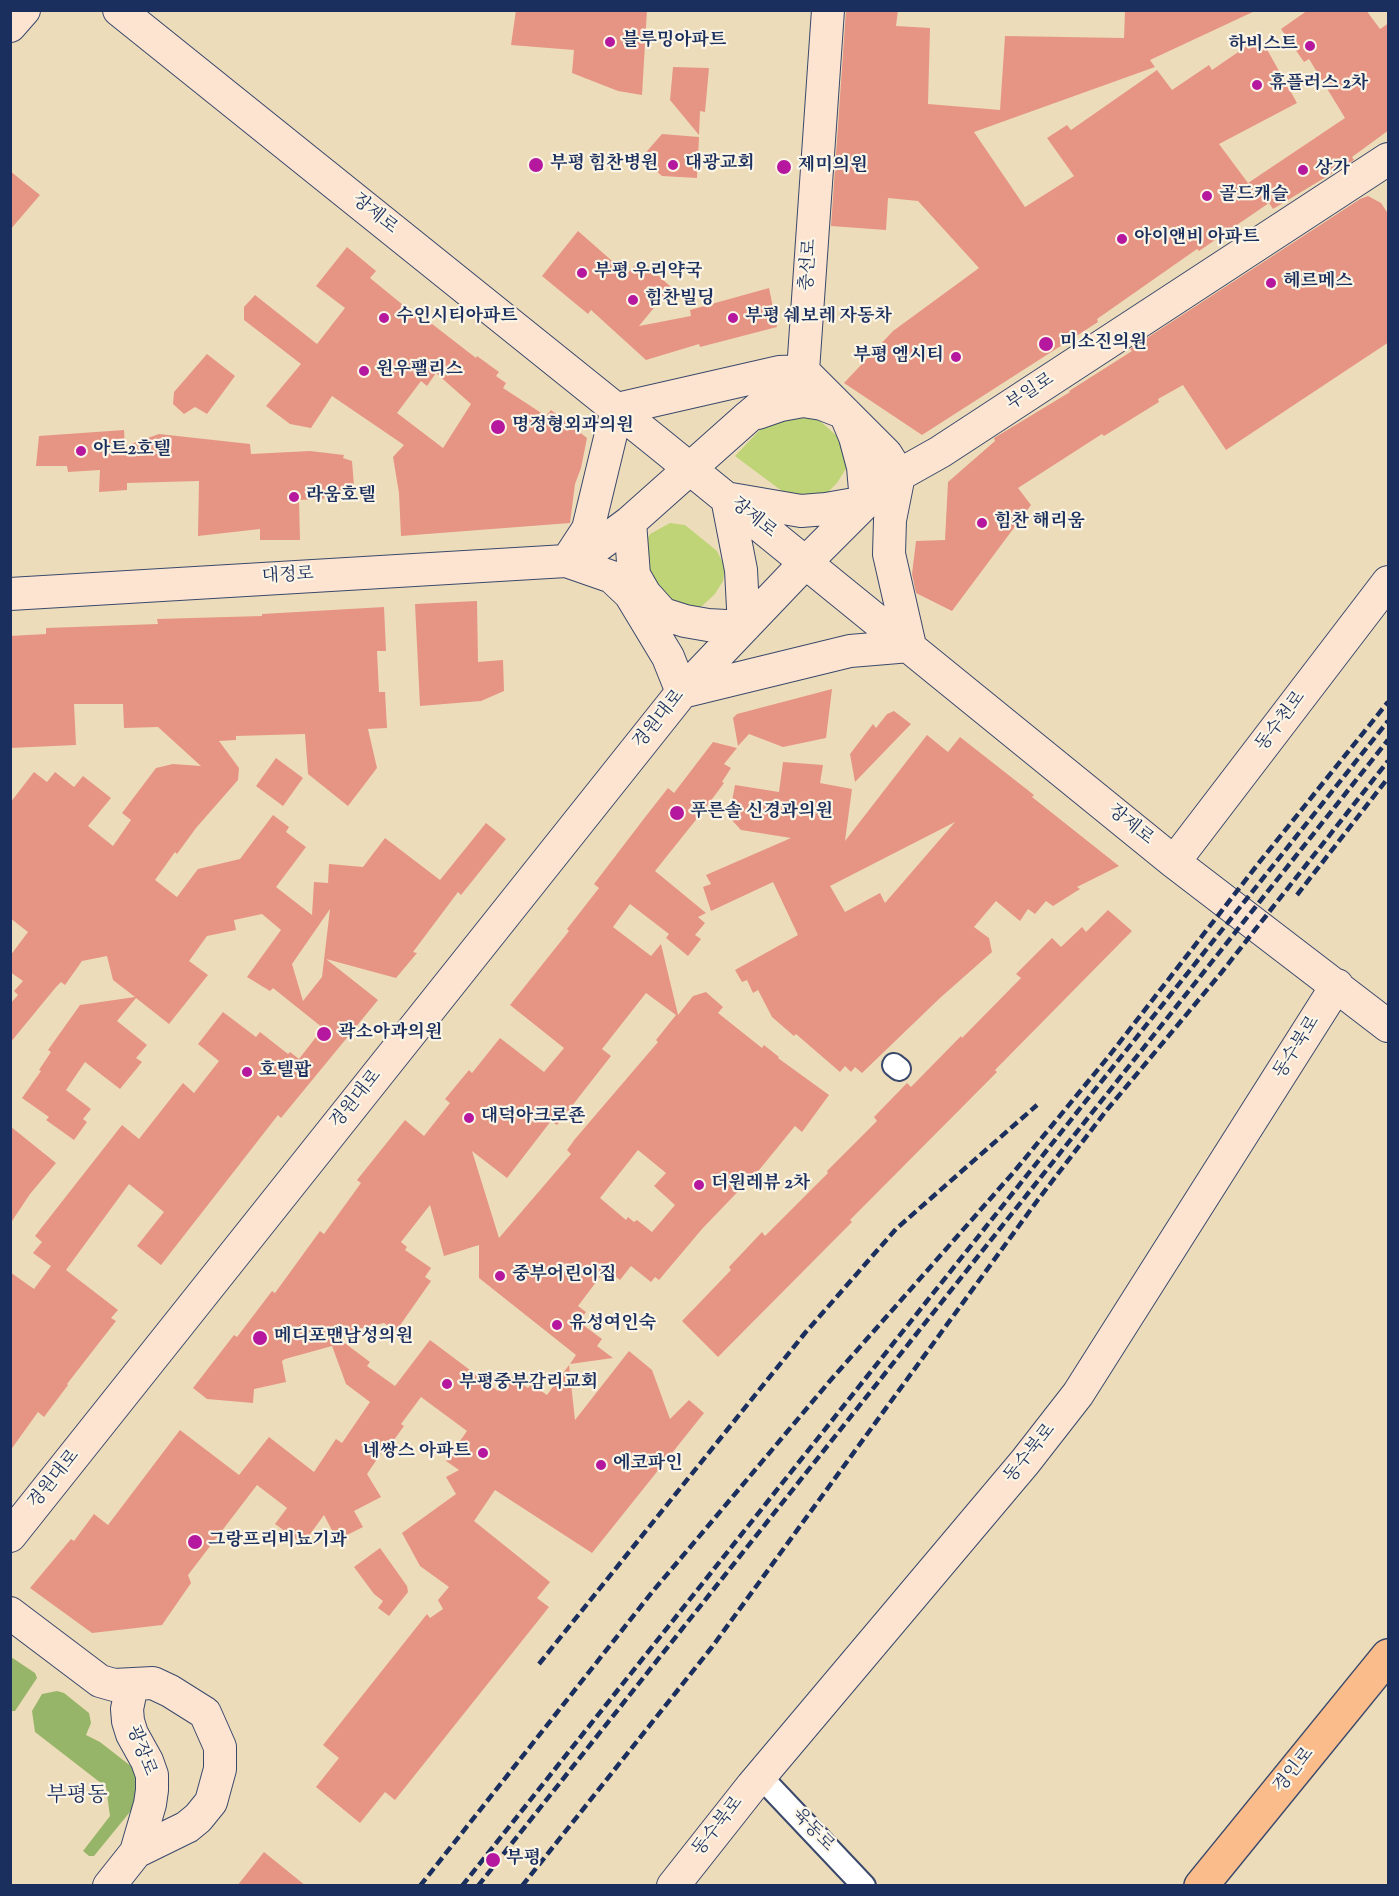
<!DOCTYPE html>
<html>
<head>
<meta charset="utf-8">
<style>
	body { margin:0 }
	#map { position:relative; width:1399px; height:1896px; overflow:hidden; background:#eddcba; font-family:"Sorts Mill Goudy",serif }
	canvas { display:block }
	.frame { position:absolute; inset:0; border:12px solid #1b2f5e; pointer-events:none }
</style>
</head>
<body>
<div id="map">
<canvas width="1399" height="1896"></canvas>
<div class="frame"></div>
</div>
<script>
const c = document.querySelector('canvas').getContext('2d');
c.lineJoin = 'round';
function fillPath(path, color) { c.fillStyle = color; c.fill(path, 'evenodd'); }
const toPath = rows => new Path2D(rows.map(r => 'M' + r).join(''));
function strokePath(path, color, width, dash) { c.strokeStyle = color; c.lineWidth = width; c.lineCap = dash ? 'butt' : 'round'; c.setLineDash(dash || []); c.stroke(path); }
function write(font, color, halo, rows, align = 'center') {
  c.font = font + ' "Sorts Mill Goudy","Noto Serif KR",serif'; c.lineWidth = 4.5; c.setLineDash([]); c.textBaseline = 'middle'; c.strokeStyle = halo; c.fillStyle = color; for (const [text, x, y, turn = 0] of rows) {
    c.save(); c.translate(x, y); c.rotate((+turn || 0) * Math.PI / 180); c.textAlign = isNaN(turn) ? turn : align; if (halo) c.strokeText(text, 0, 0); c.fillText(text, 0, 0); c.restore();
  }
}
const green = toPath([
	[776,413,812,414,837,436,847,450,847,467,837,483,823,497,790,497,735,456],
	[670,523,685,525,717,551,725,567,723,581,715,594,702,606,691,610,659,600,642,548,650,534]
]);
const forest = toPath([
	[11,1657,35,1673,37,1678,15,1711,11,1711],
	[57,1691,64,1693,89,1713,91,1723,86,1735,100,1742,132,1767,140,1782,134,1807,94,1856,89,1856,83,1851,110,1816,106,1787,35,1732,32,1711,42,1694]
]);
const building = toPath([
	[516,10,647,10,642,95,618,91,572,73,574,50,511,45],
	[846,10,898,10,896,26,930,28,928,104,1000,110,1005,36,1124,38,1125,10,1257,10,1150,60,1155,67,974,132,1025,207,1074,176,1047,138,1067,125,1071,130,1157,70,1172,90,1209,65,1212,70,1260,37,1297,103,1219,144,1248,183,1345,118,1309,59,1304,62,1281,29,1308,10,1366,10,1380,29,1389,23,1389,130,1352,157,1354,160,1273,209,1269,203,1199,251,1197,249,1097,319,1098,322,922,435,844,383,893,331,979,268,918,201,888,198,886,230,831,226],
	[673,67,709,68,705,112,700,111,699,135,670,100],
	[662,134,699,137,697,178,662,176,641,158],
	[10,171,40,195,10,230],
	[1368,196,1381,203,1389,215,1389,342,1226,450,1183,385,1158,399,1159,402,1104,436,1102,434,1018,488,1031,505,952,611,916,593,912,574,916,541,945,540,948,482,995,441,994,438,1070,392,1069,391,1132,351,1130,349,1360,199],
	[578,231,627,274,640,259,671,287,639,326,691,316,690,310,769,288,777,327,700,347,699,344,646,360,591,310,588,314,542,276],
	[347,247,376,271,370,278,425,323,427,320,476,358,477,356,499,372,496,376,506,383,503,388,546,416,551,410,587,438,581,468,575,484,570,523,401,536,399,493,393,457,404,445,332,396,311,428,290,424,266,406,301,364,244,320,244,307,255,295,317,344,345,308,316,286],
	[436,373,471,404,443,448,397,413,421,381,427,386],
	[207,354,235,376,207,414,195,407,184,414,173,404,174,392],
	[124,430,125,446,159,434,250,444,251,454,310,451,344,455,343,458,352,461,354,486,336,495,322,499,299,500,300,540,260,540,260,529,198,536,199,481,127,483,127,490,99,492,100,470,68,472,67,466,36,466,39,436],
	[477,601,478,662,503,660,504,691,481,701,420,706,415,604],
	[384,607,386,651,377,651,379,692,385,692,387,728,368,729,377,768,348,806,308,774,305,734,236,736,236,740,219,741,239,768,238,780,196,828,177,854,175,852,155,880,177,897,198,869,240,859,273,815,289,827,286,832,306,847,276,887,312,915,314,882,328,883,329,864,363,867,385,838,440,880,486,823,506,839,461,895,458,892,413,952,417,953,396,978,326,959,378,1000,281,1118,278,1115,161,1265,137,1246,164,1212,129,1184,66,1270,118,1310,111,1318,116,1321,67,1384,68,1385,44,1417,38,1412,10,1451,10,1272,34,1289,51,1266,33,1253,42,1242,35,1236,122,1125,139,1139,183,1083,194,1093,219,1061,198,1044,223,1012,256,1037,260,1032,288,1054,290,1052,299,1059,323,1028,273,988,270,991,247,977,281,930,262,914,234,920,236,930,207,936,189,961,208,975,169,1024,136,998,117,1021,147,1045,136,1058,142,1062,120,1089,85,1062,66,1090,91,1109,83,1119,87,1122,74,1140,46,1120,49,1117,22,1098,41,1071,39,1070,51,1052,48,1050,80,1005,135,997,113,980,107,956,82,961,65,985,61,982,56,987,10,1043,10,1004,18,995,14,991,23,981,10,972,10,956,28,932,10,918,10,803,34,772,47,782,55,772,74,787,83,776,111,798,88,826,113,846,131,820,122,813,156,768,173,764,201,766,158,727,124,728,123,704,74,704,76,745,10,748,10,636,46,634,46,628,158,624,157,619,262,616,262,614],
	[330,909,322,977,303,1001,292,964],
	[832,689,826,738,783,747,749,734,738,746,733,718,737,714],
	[894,711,911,724,855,782,850,754,873,724,876,728,887,714],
	[927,735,948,752,960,737,1034,795,1032,797,1119,866,1077,887,1080,889,1053,906,1046,901,1035,914,1028,909,1020,921,996,901,974,927,989,938,992,952,940,998,862,1073,855,1067,851,1072,845,1066,840,1072,796,1034,794,1036,772,1017,758,990,753,993,747,980,742,982,735,970,798,935,773,882,711,911,703,887,711,884,706,875,791,838,741,830,729,817,735,785,779,792,783,762,823,765,820,783,852,789,845,841],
	[955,822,885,903,880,893,845,912,830,886],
	[713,742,737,748,724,764,731,768,722,782,724,783,707,806,655,871,706,913,698,917,705,923,695,935,701,939,688,956,666,938,669,934,630,904,613,927,651,956,661,944,678,1015,693,996,706,992,723,1007,718,1013,762,1048,764,1045,779,1057,778,1058,829,1095,802,1132,795,1126,751,1180,750,1179,702,1229,659,1280,655,1277,651,1282,631,1266,620,1280,606,1269,578,1306,586,1312,579,1322,602,1339,597,1346,613,1358,570,1364,576,1355,479,1278,479,1245,444,1256,430,1205,401,1242,407,1247,405,1250,431,1268,425,1277,431,1281,396,1331,384,1323,334,1335,370,1362,367,1366,395,1386,430,1340,498,1391,509,1375,528,1388,531,1384,547,1395,569,1365,575,1420,629,1351,652,1370,670,1419,689,1400,704,1413,592,1553,495,1490,474,1521,550,1582,537,1598,549,1607,395,1800,385,1792,360,1823,316,1787,339,1758,323,1745,427,1614,430,1618,443,1609,438,1600,449,1587,420,1566,402,1533,456,1494,446,1477,459,1470,446,1461,467,1431,421,1397,401,1424,404,1426,391,1444,388,1443,367,1474,381,1497,354,1511,363,1527,337,1540,324,1515,303,1544,275,1524,287,1508,257,1485,188,1575,191,1583,162,1625,92,1633,30,1588,71,1539,74,1541,94,1514,108,1525,180,1430,239,1475,269,1437,314,1472,336,1439,342,1443,370,1402,346,1384,332,1346,285,1359,282,1361,286,1382,254,1389,253,1403,207,1399,193,1388,234,1335,237,1337,272,1291,275,1293,320,1231,324,1234,361,1183,357,1180,405,1120,424,1136,450,1103,445,1099,469,1070,472,1073,500,1038,544,1072,564,1048,510,1005,569,931,567,929,599,888,594,884,646,816,668,788,674,793],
	[646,993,676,1015,656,1040,658,1042,575,1139,567,1150,571,1154,499,1238,472,1151,507,1178,551,1121,557,1125,611,1056,602,1049],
	[638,1150,666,1173,654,1186,675,1205,652,1232,637,1220,634,1222,628,1217,626,1220,600,1198],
	[276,758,303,778,283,806,256,786],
	[1108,910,1132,931,995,1070,997,1072,850,1220,852,1222,718,1357,682,1321,731,1270,729,1267,762,1232,765,1236,828,1173,827,1171,877,1121,874,1117,907,1083,911,1087,961,1036,962,1038,1021,978,1016,974,1052,938,1061,947,1082,927,1086,932],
	[10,1126,56,1163,30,1194,10,1224],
	[380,1548,407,1586,408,1592,389,1616,378,1608,383,1601,374,1594,354,1567],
	[264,1852,306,1886,237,1886]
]);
const street = toPath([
	[894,1065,899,1069],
	[760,1776,864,1886]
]);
const secondary = toPath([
	[119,10,657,442,1174,862,1388,1026],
	[10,26,24,10],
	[617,409,779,372,803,371,886,454,899,475,890,520,889,554,910,646],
	[758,413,781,405,803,401,822,404,845,413,855,437,863,467,866,502],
	[727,498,741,570,744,627],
	[731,499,801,511,826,509,866,502],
	[630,522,634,575,645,594,663,614,685,621,708,625,744,627],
	[566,561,612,577,630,594,668,657,682,692],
	[567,561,588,529,617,409],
	[10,594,566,561,591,551,630,522,749,416,803,371,828,10],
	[682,692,850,651,910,646],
	[1174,862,1388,582],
	[10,1536,682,692,806,562,866,502,899,475,940,452,1388,159],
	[10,1613,100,1681,114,1685,153,1683,170,1691,205,1713,220,1747,220,1769,211,1802,198,1818,187,1827,136,1852],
	[109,1886,136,1852,150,1804,152,1790,152,1775,147,1761,132,1734,128,1721,127,1709,132,1685],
	[673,1886,752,1786,1025,1462,1078,1394,1337,985]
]);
const primary = toPath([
	[1201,1886,1388,1656]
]);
const rail = toPath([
	[1297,895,1388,778],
	[539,1664,805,1333,896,1229,1037,1105],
	[420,1886,653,1591,708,1526,829,1382,1013,1173,1109,1056,1258,864,1388,702],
	[462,1886,1388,721],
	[478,1886,1388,740],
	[522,1886,712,1647,1037,1201,1106,1111,1221,973,1388,761]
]);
const markers = [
	[610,42,6,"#b5179e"],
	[1310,46,6,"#b5179e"],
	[1257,85,6,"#b5179e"],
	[536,165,8,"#b5179e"],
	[673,165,6,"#b5179e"],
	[784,167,8,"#b5179e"],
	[1303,170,6,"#b5179e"],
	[1207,196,6,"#b5179e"],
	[1122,239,6,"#b5179e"],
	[582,273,6,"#b5179e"],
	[1271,283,6,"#b5179e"],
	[633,300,6,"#b5179e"],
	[384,318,6,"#b5179e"],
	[733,318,6,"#b5179e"],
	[1046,344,8,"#b5179e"],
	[956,357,6,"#b5179e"],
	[364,371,6,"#b5179e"],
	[498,427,8,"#b5179e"],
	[81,451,6,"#b5179e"],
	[294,497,6,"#b5179e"],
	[982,523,6,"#b5179e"],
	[677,813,8,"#b5179e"],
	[324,1034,8,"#b5179e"],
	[247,1072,6,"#b5179e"],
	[469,1118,6,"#b5179e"],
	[699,1185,6,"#b5179e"],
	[500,1276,6,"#b5179e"],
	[557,1325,6,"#b5179e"],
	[260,1338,8,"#b5179e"],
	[447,1384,6,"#b5179e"],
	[483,1453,6,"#b5179e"],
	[601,1465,6,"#b5179e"],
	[195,1542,8,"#b5179e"],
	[493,1860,8,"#b5179e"]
];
const poiNames = [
	["블루밍아파트",622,42],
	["하비스트",1298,46,"right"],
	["휴플러스 2차",1269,85],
	["부평 힘찬병원",550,165],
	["대광교회",685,165],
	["제미의원",798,167],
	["상가",1315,170],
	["골드캐슬",1219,196],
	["아이앤비 아파트",1134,239],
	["부평 우리약국",594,273],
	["헤르메스",1283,283],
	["힘찬빌딩",645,300],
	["수인시티아파트",396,318],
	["부평 쉐보레 자동차",745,318],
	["미소진의원",1060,344],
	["부평 엠시티",944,357,"right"],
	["원우팰리스",376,371],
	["명정형외과의원",512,427],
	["아트2호텔",93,451],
	["라움호텔",306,497],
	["힘찬 해리움",994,523],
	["푸른솔 신경과의원",690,813],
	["곽소아과의원",338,1034],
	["호텔팝",259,1072],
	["대덕아크로죤",481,1118],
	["더원레뷰 2차",711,1185],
	["중부어린이집",512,1276],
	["유성여인숙",569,1325],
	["메디포맨남성의원",274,1338],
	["부평중부감리교회",459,1384],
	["네쌍스 아파트",471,1453,"right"],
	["에코파인",613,1465],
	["그랑프리비뇨기과",208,1542],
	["부평",506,1860]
];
const streetNames = [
	["장제로",374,215,39],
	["충선로",810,265,-86],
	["부일로",1031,393,-33],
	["장제로",753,519,39],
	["대정로",288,577,-3],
	["경원대로",660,720,-51],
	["동수천로",1282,722,-53],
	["장제로",1130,826,39],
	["동수북로",1298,1048,-58],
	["경원대로",357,1100,-51],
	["동수북로",1031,1454,-51],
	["경원대로",55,1480,-51],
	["광장로",140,1751,69],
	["경인로",1295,1771,-51],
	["동수북로",719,1827,-52],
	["육동로",812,1831,46]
];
const quarterNames = [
	["부평동",77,1797]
];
fillPath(green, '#bfd377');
fillPath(forest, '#97b568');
fillPath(building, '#e69584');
strokePath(street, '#3a496c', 26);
strokePath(secondary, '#3a496c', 34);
strokePath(primary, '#3a496c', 36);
strokePath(street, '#fff', 22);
strokePath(secondary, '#fde4d1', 32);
strokePath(primary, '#fabc8b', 33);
strokePath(rail, '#1b2f5e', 4.5, [9, 4.5]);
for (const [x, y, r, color] of markers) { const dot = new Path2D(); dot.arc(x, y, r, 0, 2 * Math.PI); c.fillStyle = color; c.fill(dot); strokePath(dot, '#fcf5e5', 2); }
write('bold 18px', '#1b2f5e', '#fcf5e5', poiNames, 'left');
write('18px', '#1b2f5e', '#fcf5e5', streetNames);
write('21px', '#1b2f5e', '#fcf5e5', quarterNames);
</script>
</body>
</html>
